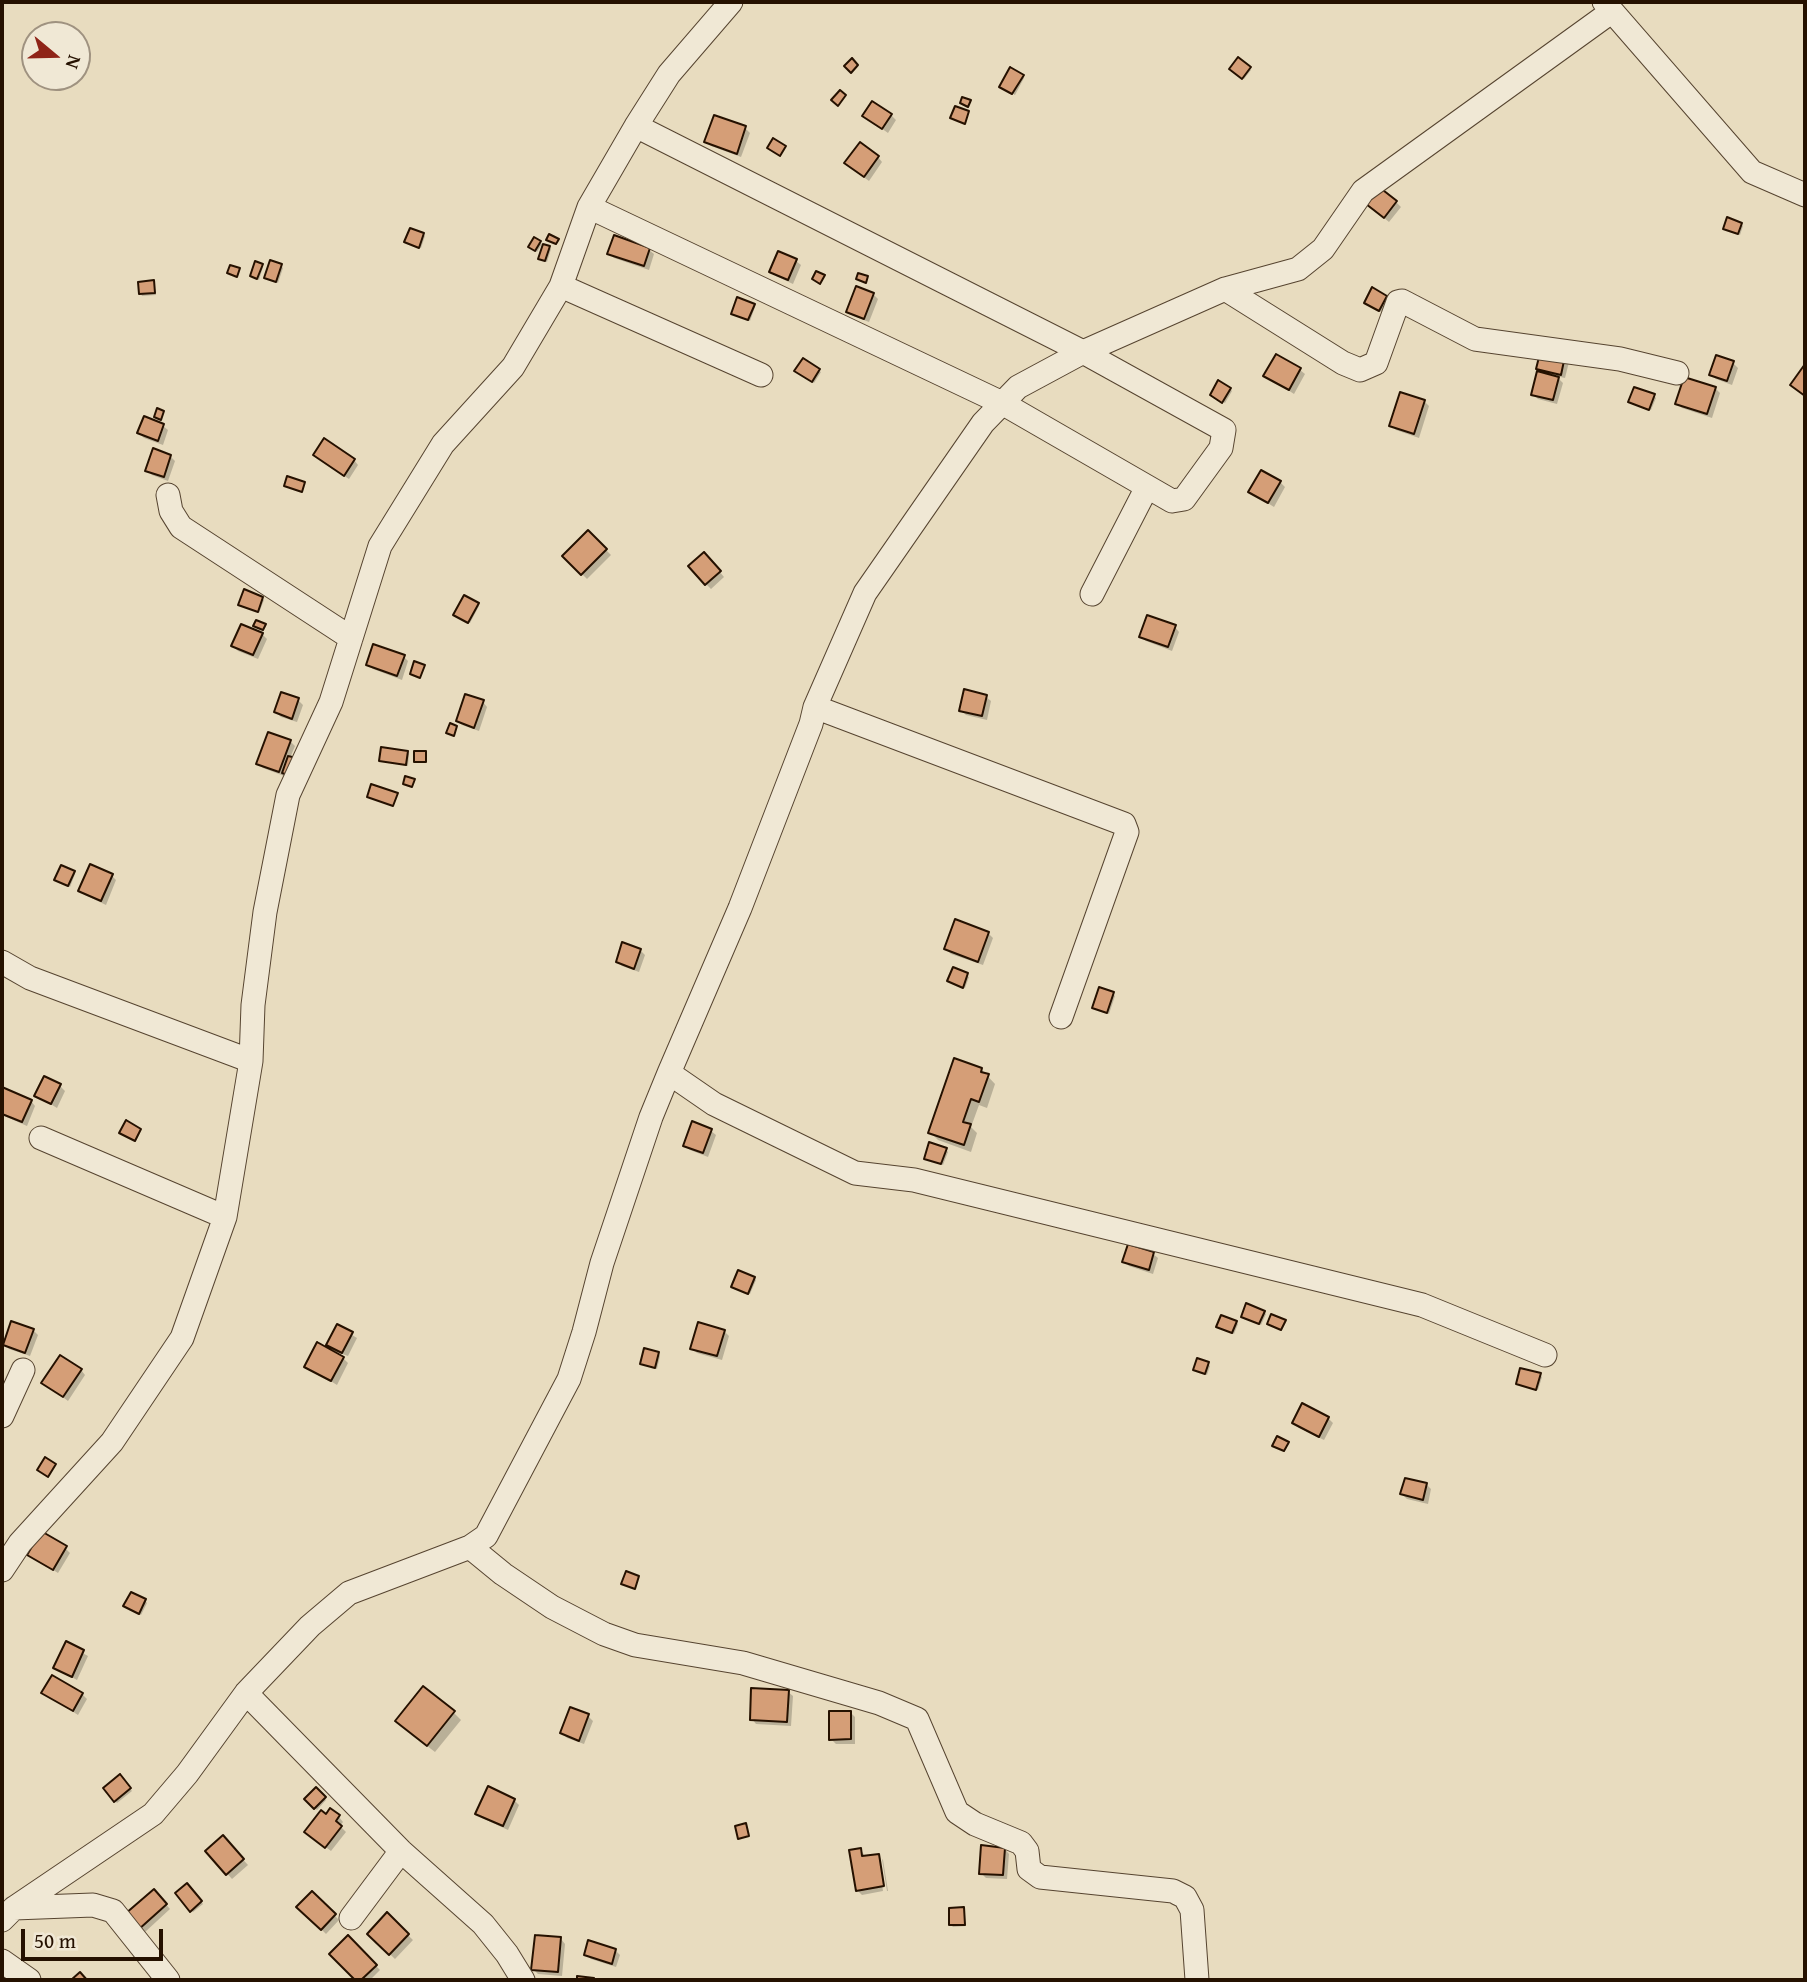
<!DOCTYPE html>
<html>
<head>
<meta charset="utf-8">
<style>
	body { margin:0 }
	#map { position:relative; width:1807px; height:1982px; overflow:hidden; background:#e8dcbf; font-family:"Gentium Book Plus",serif }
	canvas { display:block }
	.frame { position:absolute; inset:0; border:4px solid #251100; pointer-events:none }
	.north { position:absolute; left:21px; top:21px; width:70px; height:70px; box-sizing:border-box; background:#f0e8d5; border:2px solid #9f9280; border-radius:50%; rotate:109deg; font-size:19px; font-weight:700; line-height:28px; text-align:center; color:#251100 }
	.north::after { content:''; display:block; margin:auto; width:24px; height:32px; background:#8f2418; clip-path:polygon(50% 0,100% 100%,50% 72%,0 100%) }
	.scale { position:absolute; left:21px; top:1929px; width:142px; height:32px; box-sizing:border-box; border:4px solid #251100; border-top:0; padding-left:9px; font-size:21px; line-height:24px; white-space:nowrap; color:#251100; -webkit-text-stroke:5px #f0e8d5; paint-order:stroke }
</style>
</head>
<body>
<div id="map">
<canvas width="1807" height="1982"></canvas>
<div class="frame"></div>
<div class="north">N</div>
<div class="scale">50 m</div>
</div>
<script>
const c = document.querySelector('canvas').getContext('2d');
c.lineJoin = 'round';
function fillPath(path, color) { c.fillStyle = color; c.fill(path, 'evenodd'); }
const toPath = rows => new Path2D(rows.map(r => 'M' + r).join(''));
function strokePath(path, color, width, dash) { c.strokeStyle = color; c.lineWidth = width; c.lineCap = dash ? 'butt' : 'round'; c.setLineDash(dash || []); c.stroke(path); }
const shadow = toPath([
	[1238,60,1251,70,1244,79,1232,69],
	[1023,76,1024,78,1015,95,1003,88],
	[891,115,896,120,888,133,864,116],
	[745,128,750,133,741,157,711,146,706,142],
	[878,157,882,162,869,181,851,168],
	[1396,202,1401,207,1389,222,1373,209],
	[1741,224,1743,226,1740,235,1726,230],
	[423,234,425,236,421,248,406,242],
	[535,239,542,244,537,252,532,249],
	[549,247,551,249,547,262,542,260,540,258],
	[649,250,654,254,649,270,614,258,609,253],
	[779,253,796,261,801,265,793,284,776,276,771,271],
	[262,265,263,267,259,280,253,278,252,276],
	[281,266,283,268,278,283,268,279],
	[154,282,156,295,142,296,141,294],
	[873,294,878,299,869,322,853,316,848,312],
	[1386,297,1388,299,1381,312,1368,304],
	[754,306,755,307,750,321,735,315],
	[1542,352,1569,362,1565,378,1556,376,1563,383,1557,404,1538,399,1533,394,1545,375,1538,368],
	[1733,363,1738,368,1732,385,1716,379,1711,375],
	[1300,370,1305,374,1294,394,1265,375],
	[819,371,821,372,814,383,798,373],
	[1715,388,1720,393,1712,418,1682,408,1677,404],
	[1230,389,1232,391,1225,403,1214,396],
	[1654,396,1656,398,1651,410,1632,403],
	[1424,401,1429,406,1419,438,1396,430,1391,425],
	[163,426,168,430,163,445,144,438,139,433],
	[170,456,175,461,168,481,152,475,147,470],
	[320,460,354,460,358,465,349,479],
	[1280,482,1285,487,1274,507,1250,492],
	[588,532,611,555,587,579,564,556],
	[709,559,724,577,711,589,706,584],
	[262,598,264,600,259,613,242,606],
	[478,604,479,606,470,623,457,616],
	[1175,627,1179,632,1172,651,1146,641,1141,637],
	[262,634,267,639,258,659,238,651,233,646],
	[404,657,408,661,402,680,373,669,368,665],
	[986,697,991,701,987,720,966,715,961,710],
	[298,700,303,705,297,722,281,717,276,712],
	[483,702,487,707,479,731,462,725,458,721],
	[290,741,295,746,290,758,293,776,285,774,284,776,263,768,258,763],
	[408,752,409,754,408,766,381,761],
	[74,872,75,874,70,887,58,881],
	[112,876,116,880,106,905,85,895,80,890],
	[988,933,993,938,983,965,951,954,946,949],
	[640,950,645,955,639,972,622,966,618,962],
	[954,969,969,977,965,988,951,983],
	[1113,994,1115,996,1109,1014,1094,1008],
	[981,1069,995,1084,987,1108,979,1105,971,1127,977,1133,971,1152,938,1140,930,1132],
	[60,1086,65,1091,57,1108,36,1095],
	[3,1089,31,1101,35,1106,27,1126,2,1115],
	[711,1131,716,1135,708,1157,690,1150,685,1145],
	[946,1150,948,1152,943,1165,926,1158],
	[1153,1254,1158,1258,1153,1274,1129,1266,1124,1261],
	[754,1278,756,1280,750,1294,735,1288],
	[1264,1312,1266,1314,1261,1325,1245,1318],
	[1236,1322,1238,1324,1234,1334,1218,1327],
	[337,1326,357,1338,348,1356,337,1352,348,1363,337,1385,306,1366,339,1355,328,1344],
	[33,1330,38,1335,30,1356,9,1349,5,1345],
	[724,1331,729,1336,722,1360,697,1353,692,1348],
	[659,1354,660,1356,657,1369,642,1363],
	[1208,1364,1210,1366,1207,1375,1195,1370],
	[81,1370,85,1375,68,1401,44,1383],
	[1540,1375,1542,1377,1538,1390,1520,1385],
	[1328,1418,1333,1423,1324,1440,1299,1428,1294,1423],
	[1426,1484,1431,1489,1428,1504,1407,1499,1402,1494],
	[65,1548,70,1553,58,1573,29,1555],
	[145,1601,147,1603,141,1615,127,1608],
	[66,1644,88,1656,77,1680,55,1668],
	[788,1692,793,1696,791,1726,756,1724,752,1719],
	[44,1693,82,1694,87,1699,78,1715],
	[453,1712,461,1720,435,1752,405,1729],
	[850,1712,855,1717,855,1744,836,1744,831,1739],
	[588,1716,593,1721,584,1744,567,1738,562,1733],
	[119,1777,132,1791,117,1803,105,1788],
	[316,1790,326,1800,317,1810,306,1799],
	[514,1800,519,1805,508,1830,482,1818,477,1813],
	[326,1816,339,1817,343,1822,340,1826,346,1832,331,1851,311,1836],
	[222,1837,248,1865,232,1879,207,1851],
	[1005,1849,1009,1854,1007,1879,986,1878,981,1873],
	[861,1850,866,1858,878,1856,881,1859,878,1859,883,1891,862,1895,857,1890],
	[882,1859,883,1860,888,1891,887,1891],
	[187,1885,203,1904,193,1912,177,1894],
	[154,1891,170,1909,144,1933,127,1915],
	[312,1893,339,1920,326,1934,299,1907],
	[964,1909,966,1926,953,1927,951,1925],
	[387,1915,413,1940,395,1959,369,1934],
	[348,1938,380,1970,370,1980,357,1980,332,1954],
	[561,1939,565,1944,562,1976,538,1974,533,1969],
	[615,1950,620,1955,616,1967,591,1959,586,1955]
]);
const building = toPath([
	[1238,57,1251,67,1242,79,1229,69,1238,57],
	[852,58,858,65,851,73,844,66,852,58],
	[1010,67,1024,75,1012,94,999,87,1010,67],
	[840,90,846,95,838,106,831,100,840,90],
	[962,97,971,100,968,107,960,103,962,97],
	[872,101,892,114,882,129,862,116,872,101],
	[955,106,969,111,965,124,950,118,955,106],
	[714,115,746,126,737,154,704,142,714,115],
	[773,138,786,146,780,156,767,148,773,138],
	[860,142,879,156,864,177,844,163,860,142],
	[1379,187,1397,201,1384,218,1366,204,1379,187],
	[1727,217,1742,223,1738,234,1723,229,1727,217],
	[410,228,424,233,419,248,404,242,410,228],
	[549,234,559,239,556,244,546,240,549,234],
	[614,235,650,248,644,266,607,254,614,235],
	[534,237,541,241,535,251,528,247,534,237],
	[543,244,550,246,545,261,538,259,543,244],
	[778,251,797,259,788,280,769,272,778,251],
	[270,260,282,264,276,282,264,278,270,260],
	[255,261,263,264,257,279,250,276,255,261],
	[230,265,240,268,237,277,227,273,230,265],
	[816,271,825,275,820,284,812,279,816,271],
	[858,273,868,276,866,283,856,279,858,273],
	[154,280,155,293,139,294,138,282,154,280],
	[856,286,874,293,864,319,846,312,856,286],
	[1372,287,1387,296,1379,311,1364,303,1372,287],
	[737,297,755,304,748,320,731,314,737,297],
	[1541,349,1565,356,1561,375,1536,369,1541,349],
	[1276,354,1301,368,1289,390,1263,376,1276,354],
	[1716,355,1734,361,1727,381,1709,375,1716,355],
	[803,358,820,369,812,382,794,371,803,358],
	[1805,364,1805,396,1790,385,1805,364],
	[1537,371,1559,377,1553,400,1531,395,1537,371],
	[1684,377,1716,387,1707,414,1675,404,1684,377],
	[1218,380,1231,388,1222,403,1210,395,1218,380],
	[1634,387,1655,394,1649,410,1628,402,1634,387],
	[1400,392,1425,400,1414,434,1389,426,1400,392],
	[157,408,164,411,161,420,154,417,157,408],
	[144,416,164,424,158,441,137,433,144,416],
	[324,438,355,459,344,476,313,455,324,438],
	[153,448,171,455,164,477,145,471,153,448],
	[1261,470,1281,481,1268,503,1248,492,1261,470],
	[287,476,305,482,302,492,284,486,287,476],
	[588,530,607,549,581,575,562,556,588,530],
	[704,552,721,571,705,585,688,566,704,552],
	[244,589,263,597,258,612,238,605,244,589],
	[464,595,479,603,468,623,453,615,464,595],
	[1147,615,1176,625,1168,647,1139,637,1147,615],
	[256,620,266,624,263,630,253,626,256,620],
	[241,624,263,633,253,655,231,646,241,624],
	[373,644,405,655,397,676,366,665,373,644],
	[414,661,425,665,420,678,410,674,414,661],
	[964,689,987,695,982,716,959,711,964,689],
	[281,692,299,698,292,719,274,712,281,692],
	[465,694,484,700,474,728,456,721,465,694],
	[450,723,457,726,454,736,446,733,450,723],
	[268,732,291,740,279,772,256,764,268,732],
	[381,747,408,751,406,765,379,761,381,747],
	[414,751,426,751,426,762,414,762,414,751],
	[288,756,297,758,291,776,282,773,288,756],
	[405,776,415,779,412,787,403,784,405,776],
	[371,784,398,793,393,806,367,797,371,784],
	[90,864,113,874,101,901,78,891,90,864],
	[61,865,75,871,68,886,54,880,61,865],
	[955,919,989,932,978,962,944,949,955,919],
	[622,942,641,949,634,969,616,962,622,942],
	[953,967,968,973,963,988,947,981,953,967],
	[1099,987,1114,992,1107,1013,1092,1008,1099,987],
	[954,1058,982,1068,981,1072,989,1074,979,1102,971,1099,963,1122,971,1124,964,1145,928,1133,954,1058],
	[44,1076,61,1084,51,1104,34,1096,44,1076],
	[2,1087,32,1100,22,1122,2,1114,2,1087],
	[126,1120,141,1129,135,1141,119,1133,126,1120],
	[692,1121,712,1129,703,1153,683,1146,692,1121],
	[929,1142,947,1148,941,1164,924,1159,929,1142],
	[1128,1244,1154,1252,1149,1270,1122,1262,1128,1244],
	[738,1270,755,1277,748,1294,731,1287,738,1270],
	[1246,1303,1265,1311,1259,1324,1241,1317,1246,1303],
	[1271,1314,1286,1320,1281,1330,1267,1324,1271,1314],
	[1221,1315,1237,1321,1232,1333,1216,1327,1221,1315],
	[11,1321,34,1329,25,1353,3,1345,11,1321],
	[698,1322,725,1330,717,1356,690,1349,698,1322],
	[337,1324,353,1332,342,1353,326,1345,337,1324],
	[317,1342,344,1357,331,1381,304,1367,317,1342],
	[644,1348,659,1352,655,1368,640,1364,644,1348],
	[60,1355,82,1369,63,1397,41,1383,60,1355],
	[1197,1358,1209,1362,1205,1374,1193,1370,1197,1358],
	[1520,1368,1541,1373,1536,1390,1516,1384,1520,1368],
	[1302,1403,1329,1417,1319,1437,1292,1423,1302,1403],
	[1277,1436,1289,1442,1284,1451,1272,1446,1277,1436],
	[45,1457,56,1464,48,1477,37,1470,45,1457],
	[1405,1478,1427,1483,1423,1500,1400,1494,1405,1478],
	[41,1531,67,1546,53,1570,27,1555,41,1531],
	[626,1571,639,1576,635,1589,621,1584,626,1571],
	[131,1592,146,1599,139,1614,123,1606,131,1592],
	[66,1641,84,1650,72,1677,53,1668,66,1641],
	[52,1675,83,1693,73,1711,41,1693,52,1675],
	[423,1686,455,1711,427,1746,395,1721,423,1686],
	[751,1688,789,1690,787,1722,750,1720,751,1688],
	[570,1707,589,1714,579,1741,560,1733,570,1707],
	[829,1711,851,1711,851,1739,829,1740,829,1711],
	[120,1774,131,1788,114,1802,103,1788,120,1774],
	[488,1786,515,1799,503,1826,475,1814,488,1786],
	[316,1787,326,1797,314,1809,304,1799,316,1787],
	[330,1808,340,1815,336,1821,342,1826,325,1848,304,1832,321,1810,326,1814,330,1808],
	[746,1823,749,1836,738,1839,735,1826,746,1823],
	[223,1835,244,1859,226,1875,205,1851,223,1835],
	[981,1845,1005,1848,1003,1875,979,1874,981,1845],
	[861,1848,862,1856,879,1854,884,1886,856,1891,849,1850,861,1848],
	[187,1883,202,1901,190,1912,175,1893,187,1883],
	[154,1889,167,1904,138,1930,125,1914,154,1889],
	[312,1891,336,1914,321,1930,296,1907,312,1891],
	[964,1907,965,1925,949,1925,949,1908,964,1907],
	[387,1912,409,1934,389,1955,367,1934,387,1912],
	[348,1935,377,1965,361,1980,355,1980,329,1954,348,1935],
	[535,1935,561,1937,558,1972,531,1970,535,1935],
	[588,1940,616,1949,612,1964,584,1955,588,1940],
	[80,1972,87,1980,71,1980,80,1972],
	[577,1976,594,1978,593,1980,577,1980,577,1976]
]);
const minor = toPath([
	[1604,2,1752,172,1805,195],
	[589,207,1002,403,1172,501,1184,499,1221,448,1224,430,1083,352,636,126],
	[561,286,761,375],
	[1225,289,1343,363,1360,370,1376,363,1398,302,1402,301,1475,339,1620,359,1677,373],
	[168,495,171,511,181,527,351,638],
	[1092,594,1147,487],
	[815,707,1124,824,1127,832,1061,1017],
	[2,962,30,978,251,1061],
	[669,1073,740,908,811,724,815,707,865,593,983,423,1018,387,1083,352,1225,289,1298,269,1323,249,1363,191,1611,12],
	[41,1138,225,1217],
	[2,1416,23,1370],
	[470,1547,503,1574,552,1607,604,1634,635,1645,743,1663,879,1703,917,1719,957,1812,975,1824,1021,1843,1027,1851,1029,1869,1040,1877,1173,1891,1185,1897,1192,1910,1197,1980],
	[2,1570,20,1543,112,1442,182,1338,225,1217,251,1061,253,1005,265,912,288,795,331,702,380,546,443,444,513,367,561,286,589,207,636,126,669,74,731,2],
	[246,1693,401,1851,483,1924,507,1954,523,1980],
	[14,1908,93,1905,113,1911,168,1980],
	[351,1918,401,1851],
	[2,1920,14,1908,153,1814,187,1774,246,1693,310,1626,349,1593,470,1547,486,1536,569,1379,584,1332,602,1263,651,1117,669,1073,714,1104,855,1173,914,1180,1422,1305,1545,1355],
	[2,1961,29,1980]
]);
fillPath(shadow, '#0003');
fillPath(building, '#d59e77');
strokePath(building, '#251100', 2);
strokePath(minor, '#564430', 25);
strokePath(minor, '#f0e8d5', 23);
</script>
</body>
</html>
